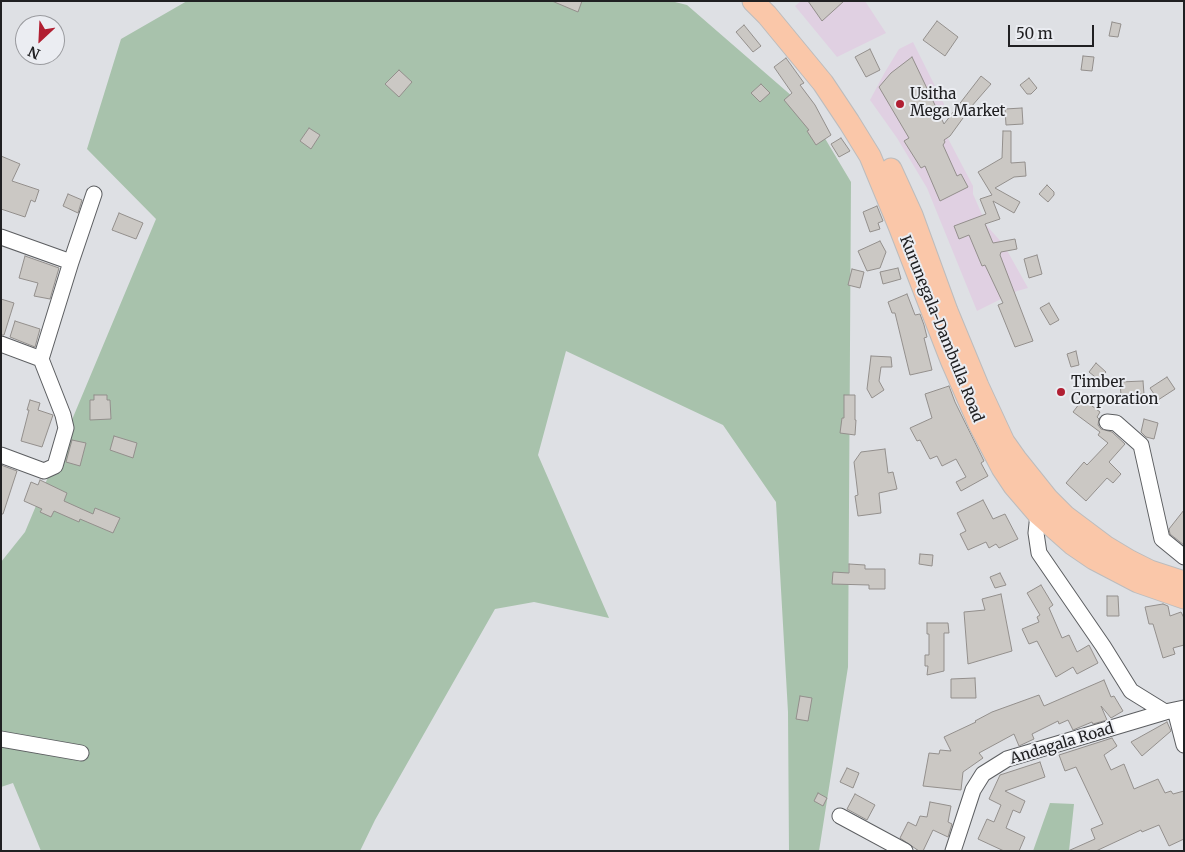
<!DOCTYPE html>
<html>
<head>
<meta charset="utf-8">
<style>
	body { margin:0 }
	#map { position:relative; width:1185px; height:852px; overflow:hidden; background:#dee0e4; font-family:Merriweather,serif }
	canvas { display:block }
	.frame { position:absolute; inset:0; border:2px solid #202022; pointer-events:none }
	.north { position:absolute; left:15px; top:15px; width:50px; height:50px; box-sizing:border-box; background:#ebedf2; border:1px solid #9a9b9f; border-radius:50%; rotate:205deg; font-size:14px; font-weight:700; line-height:20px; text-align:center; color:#202022 }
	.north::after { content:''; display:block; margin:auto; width:18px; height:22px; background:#b11f32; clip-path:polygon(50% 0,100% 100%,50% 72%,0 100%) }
	.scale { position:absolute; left:1008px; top:25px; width:86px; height:22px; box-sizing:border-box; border:2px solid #202022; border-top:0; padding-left:6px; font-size:15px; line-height:18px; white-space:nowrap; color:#202022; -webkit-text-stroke:4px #ebedf2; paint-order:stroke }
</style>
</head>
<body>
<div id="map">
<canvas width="1185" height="852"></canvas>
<div class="frame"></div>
<div class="north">N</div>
<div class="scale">50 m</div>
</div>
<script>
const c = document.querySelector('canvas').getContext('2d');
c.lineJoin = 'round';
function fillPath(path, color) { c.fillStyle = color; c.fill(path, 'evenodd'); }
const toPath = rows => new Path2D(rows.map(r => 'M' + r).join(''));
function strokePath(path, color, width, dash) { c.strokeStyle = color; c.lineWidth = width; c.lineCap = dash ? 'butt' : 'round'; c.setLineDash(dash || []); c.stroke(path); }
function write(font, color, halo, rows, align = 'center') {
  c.font = font + ' Merriweather,serif'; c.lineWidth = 4; c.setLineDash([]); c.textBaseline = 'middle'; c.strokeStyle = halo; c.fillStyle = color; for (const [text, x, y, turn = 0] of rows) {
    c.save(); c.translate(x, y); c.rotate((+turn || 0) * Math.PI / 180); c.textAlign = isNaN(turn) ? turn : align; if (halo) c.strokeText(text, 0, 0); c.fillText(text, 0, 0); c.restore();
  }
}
const commercial = toPath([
	[801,1,865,1,886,33,837,57,795,6],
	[913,42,944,104,942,127,973,186,973,194,987,226,1004,245,1028,288,1017,291,977,311,927,188,897,138,870,100,885,72,899,49]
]);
const green = toPath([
	[187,1,671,1,687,5,808,110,851,182,848,667,819,851,789,851,788,712,776,502,723,425,566,351,538,455,609,618,534,602,495,609,375,820,360,851,41,851,13,783,1,787,1,562,25,532,156,219,87,149,121,39],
	[1050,803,1074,804,1069,851,1033,851]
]);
const building = toPath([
	[552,1,582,1,578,12,552,1],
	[808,1,844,1,822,21,808,1],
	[937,21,958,37,945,56,923,40,937,21],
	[1112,22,1121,24,1118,37,1109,36,1112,22],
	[744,25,761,46,753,52,736,32,744,25],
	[870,49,880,70,866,77,855,57,870,49],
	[1083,56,1094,57,1092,71,1081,70,1083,56],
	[912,57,944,124,981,76,991,84,971,107,950,136,944,140,945,142,943,145,957,176,961,174,968,187,940,201,925,166,921,168,904,141,909,138,879,87,891,73,912,57],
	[786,58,804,83,800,85,815,105,831,135,816,145,807,131,809,130,784,100,792,93,774,67,786,58],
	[399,70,412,82,399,97,385,84,399,70],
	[1029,78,1037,88,1031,94,1027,94,1020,85,1029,78],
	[761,84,770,93,760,102,751,93,761,84],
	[1022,108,1023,124,1006,125,1005,109,1022,108],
	[309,128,320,135,311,149,300,141,309,128],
	[1003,131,1011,131,1011,163,1025,162,1026,176,1014,177,995,188,1020,202,1014,213,993,201,1000,219,985,224,993,243,1015,239,1017,249,1001,252,1000,255,1033,341,1015,347,998,305,1003,303,985,265,982,266,969,235,959,239,954,226,986,214,980,199,992,195,978,172,1002,158,1003,131],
	[841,138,850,151,839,157,831,144,841,138],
	[1,156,20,164,12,181,39,190,35,202,31,200,25,217,1,209,1,156],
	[1047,185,1054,192,1054,195,1048,202,1039,194,1047,185],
	[68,194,82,200,78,213,63,206,68,194],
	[877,206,883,221,878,223,880,229,870,232,863,212,877,206],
	[119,213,143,223,136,239,112,230,119,213],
	[880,241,886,252,880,268,867,271,858,251,880,241],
	[1037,255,1042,274,1029,278,1024,259,1037,255],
	[25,256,59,268,50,299,34,296,38,283,19,278,25,256],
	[898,268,901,279,883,284,880,272,898,268],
	[852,269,864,272,860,288,848,285,852,269],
	[907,294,915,315,920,314,924,325,927,337,924,338,932,370,910,375,895,313,892,313,888,302,907,294],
	[1,299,14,303,4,335,1,335,1,299],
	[1049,303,1059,320,1050,325,1040,308,1049,303],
	[15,321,40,329,35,347,10,337,15,321],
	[1076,351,1079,365,1071,367,1067,354,1076,351],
	[871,356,891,357,892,367,881,367,879,381,884,390,872,398,867,389,871,356],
	[1096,363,1106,372,1099,380,1089,372,1096,363],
	[1167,377,1175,389,1158,400,1150,388,1167,377],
	[1143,381,1144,394,1121,395,1120,382,1143,381],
	[949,386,955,402,984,461,981,463,988,476,961,491,956,482,966,477,956,459,942,466,937,456,930,459,920,440,917,441,910,428,932,418,925,394,949,386],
	[94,395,107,395,107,400,110,400,111,419,90,420,90,400,94,400,94,395],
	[844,395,855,395,855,420,856,420,855,435,840,433,842,418,844,418,844,395],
	[1083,399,1100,412,1097,417,1099,419,1098,425,1101,429,1112,432,1125,444,1109,462,1121,474,1113,483,1107,478,1086,501,1066,483,1084,462,1087,465,1108,443,1098,435,1100,432,1073,412,1083,399],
	[30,400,40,403,38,410,53,415,42,447,21,441,29,410,27,410,30,400],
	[1144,419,1158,423,1154,439,1146,437,1141,432,1144,419],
	[114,436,137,443,133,458,110,450,114,436],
	[72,440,86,443,80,466,66,462,72,440],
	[885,449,888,473,893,472,897,489,879,493,881,513,858,516,855,496,858,495,854,462,861,452,885,449],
	[1,465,17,471,3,514,1,514,1,465],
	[40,480,67,493,64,501,93,514,95,508,120,518,113,533,80,519,79,522,54,511,51,517,40,512,42,509,24,501,31,482,38,485,40,480],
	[983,500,993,519,1005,514,1018,539,999,548,996,544,989,548,986,542,968,550,960,534,966,531,957,513,983,500],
	[1184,510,1184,545,1170,534,1169,529,1184,510],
	[920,554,933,555,932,566,919,564,920,554],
	[849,564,865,565,865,569,885,569,885,589,869,589,869,585,832,584,833,572,849,573,849,564],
	[1000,573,1006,585,995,588,990,577,1000,573],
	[1041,585,1053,605,1049,608,1062,638,1069,635,1077,652,1089,645,1098,663,1077,674,1073,667,1056,677,1037,641,1029,644,1022,629,1039,622,1037,617,1040,615,1027,593,1041,585],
	[1001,594,1012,651,968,664,964,612,985,610,982,599,1001,594],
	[1107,596,1118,596,1119,616,1107,616,1107,596],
	[1163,604,1168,606,1170,616,1181,612,1184,618,1184,645,1173,648,1175,654,1163,658,1153,624,1149,624,1145,607,1163,604],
	[927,623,948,623,949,633,944,633,944,671,927,675,928,666,925,666,925,655,929,655,929,634,927,634,927,623],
	[975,678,976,698,951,698,951,679,975,678],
	[1104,680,1111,697,1114,696,1123,711,1111,718,1101,706,1107,720,1093,724,1092,722,1073,730,1068,720,1059,724,1058,721,1032,734,1034,739,1019,746,1014,734,979,753,983,758,963,772,961,790,923,786,929,753,939,754,940,750,951,751,944,737,976,722,975,721,992,712,1039,695,1044,706,1104,680],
	[800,696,812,698,808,721,796,719,800,696],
	[1167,722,1171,731,1142,756,1131,742,1167,722],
	[1112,738,1117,746,1104,755,1111,770,1124,764,1134,789,1158,779,1165,793,1171,791,1173,794,1184,791,1184,839,1169,846,1159,825,1142,832,1141,830,1096,851,1068,851,1095,839,1091,829,1103,824,1076,767,1065,771,1059,755,1112,738],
	[1040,762,1045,777,1005,791,1025,801,1020,813,1013,810,1006,828,1025,837,1019,851,1004,851,978,839,987,819,994,822,1001,805,989,799,1000,775,1040,762],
	[847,768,859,773,853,788,840,782,847,768],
	[818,793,827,798,823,806,814,801,818,793],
	[855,794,875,805,867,820,847,809,855,794],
	[930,802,951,806,948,822,952,824,948,837,933,830,923,851,919,851,900,838,908,822,916,826,920,816,927,817,930,802]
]);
const minor = toPath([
	[1,237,71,262],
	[1,344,41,359,71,262,94,194],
	[1107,422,1116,423,1141,445,1162,539,1184,557],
	[1,455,44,471,55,466,66,428,63,415,41,359],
	[1041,508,1038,514,1036,533,1039,553,1103,646,1131,691,1165,712,1184,708],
	[1175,710,1184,745],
	[1,739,81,753],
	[840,816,905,851],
	[953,851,973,790,983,774,1007,759,1165,712]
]);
const highway = toPath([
	[753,1,767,15,823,83,849,122,870,156,899,226,951,360,980,426,1002,468,1014,486,1038,514,1072,544,1094,559,1138,582,1184,598],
	[891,169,912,215,947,311,978,386,1004,442,1016,459,1048,499,1065,516,1105,546,1130,561,1150,571,1184,582]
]);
const markers = [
	[900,104,5,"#b11f32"],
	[1061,392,5,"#b11f32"]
];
const poiNames = [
	["Usitha",910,95],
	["Mega Market",910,112],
	["Timber",1071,383],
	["Corporation",1071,400]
];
const streetNames = [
	["Kurunegala-Dambulla Road",941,329,68],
	["Andagala Road",1062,744,-17]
];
fillPath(commercial, '#e0d0e2');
fillPath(green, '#a8c2ac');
fillPath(building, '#cbc8c4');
strokePath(building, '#938f8c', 1);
strokePath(minor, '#5c5e61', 17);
strokePath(highway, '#bcbcbd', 23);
strokePath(minor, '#fff', 15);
strokePath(highway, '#fac7a9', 21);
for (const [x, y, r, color] of markers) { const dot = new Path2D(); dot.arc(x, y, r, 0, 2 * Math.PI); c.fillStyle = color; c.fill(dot); strokePath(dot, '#ebedf2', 2); }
write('15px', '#202022', '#ebedf2', poiNames, 'left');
write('15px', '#202022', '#ebedf2', streetNames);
</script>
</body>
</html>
